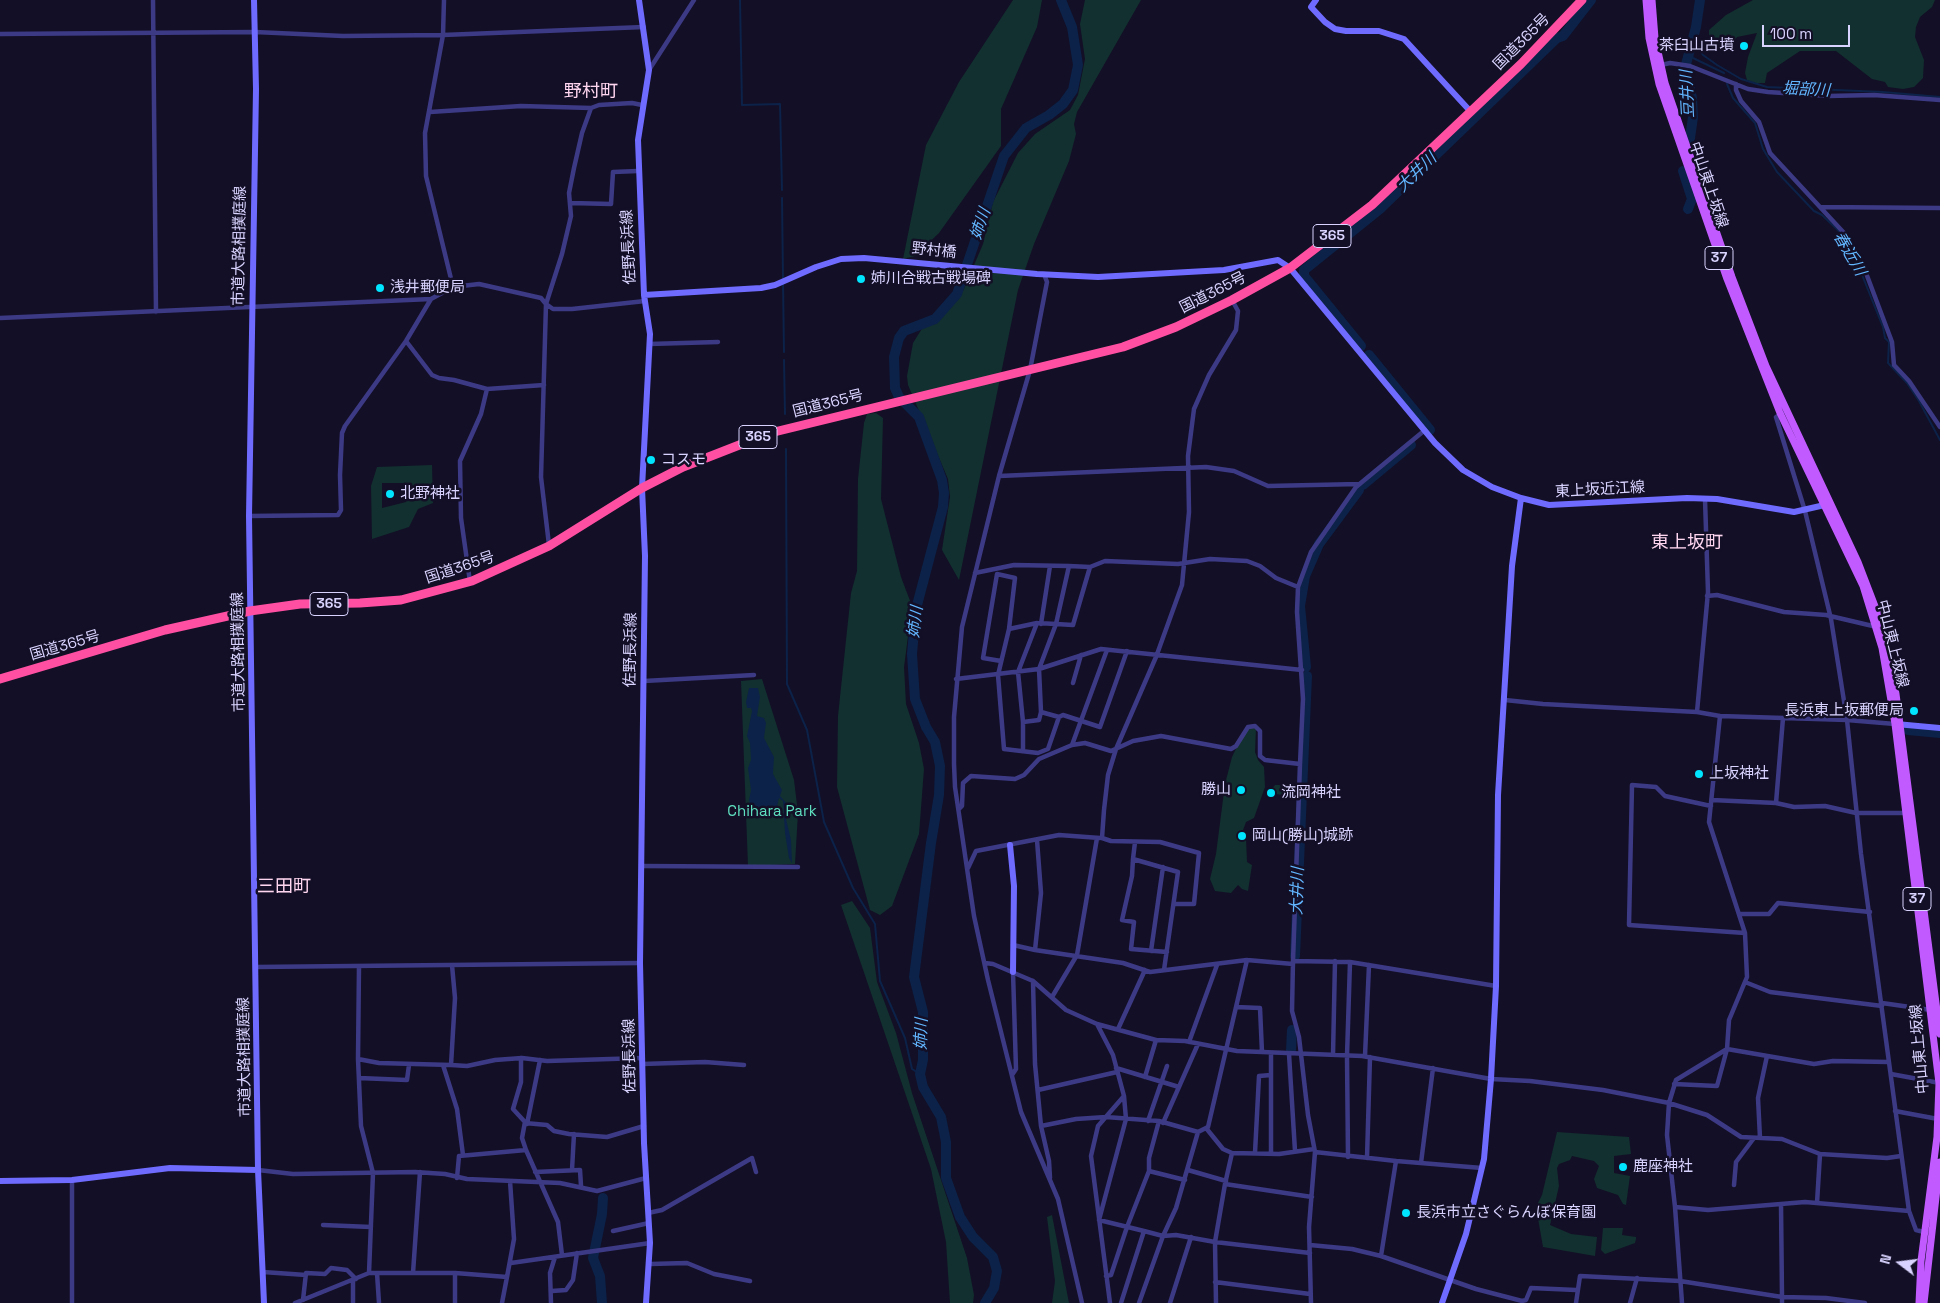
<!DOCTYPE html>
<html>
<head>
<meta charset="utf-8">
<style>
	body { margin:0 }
	#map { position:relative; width:1940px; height:1303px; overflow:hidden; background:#130f26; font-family:"Space Grotesk",sans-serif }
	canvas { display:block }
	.north { position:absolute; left:1875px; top:1238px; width:50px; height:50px; -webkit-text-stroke:4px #130f26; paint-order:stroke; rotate:285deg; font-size:14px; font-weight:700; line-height:20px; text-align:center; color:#d9d4ff }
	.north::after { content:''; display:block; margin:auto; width:18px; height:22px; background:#d9d4ff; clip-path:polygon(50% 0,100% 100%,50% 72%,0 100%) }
	.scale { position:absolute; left:1762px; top:25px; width:88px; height:22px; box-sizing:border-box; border:2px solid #d9d4ff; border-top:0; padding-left:6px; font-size:15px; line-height:18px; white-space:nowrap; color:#d9d4ff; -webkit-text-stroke:4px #130f26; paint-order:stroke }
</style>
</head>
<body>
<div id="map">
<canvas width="1940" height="1303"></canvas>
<div class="north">N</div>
<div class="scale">100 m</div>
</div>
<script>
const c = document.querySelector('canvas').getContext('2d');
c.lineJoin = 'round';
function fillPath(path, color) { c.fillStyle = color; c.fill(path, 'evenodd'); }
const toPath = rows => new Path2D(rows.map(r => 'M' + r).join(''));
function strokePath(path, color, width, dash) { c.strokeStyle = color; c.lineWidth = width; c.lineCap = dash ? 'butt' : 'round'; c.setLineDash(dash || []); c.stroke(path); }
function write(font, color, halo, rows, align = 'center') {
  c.font = font + ' "Space Grotesk","Noto Sans JP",sans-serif'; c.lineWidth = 5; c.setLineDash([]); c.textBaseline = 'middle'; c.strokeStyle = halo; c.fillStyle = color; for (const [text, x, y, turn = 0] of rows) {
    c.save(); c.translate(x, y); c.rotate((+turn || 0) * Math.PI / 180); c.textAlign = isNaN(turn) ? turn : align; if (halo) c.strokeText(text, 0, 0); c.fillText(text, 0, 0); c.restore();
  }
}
const green = toPath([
	[1013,0,1042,0,1037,27,1001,109,1001,146,939,233,915,256,903,259,926,145,959,82],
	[1085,0,1141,0,1077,112,1074,124,1076,134,1069,161,1034,244,1018,290,959,580,942,550,950,497,948,479,908,385,907,376,913,343,923,327,940,320,963,291,983,244,993,202,1018,153,1035,134,1070,110,1078,95,1085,59,1080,24],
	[1753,0,1935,0,1932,7,1920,17,1916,27,1915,37,1924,60,1923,78,1914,87,1903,89,1888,87,1885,82,1872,79,1836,51,1800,51,1767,73,1765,83,1754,83,1747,80,1745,73,1748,57,1757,33,1737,37,1727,51,1718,50,1709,38,1709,30,1726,15],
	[876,413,883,418,881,499,901,577,912,606,904,667,906,704,919,743,924,769,919,834,892,906,880,915,870,910,837,787,838,716,851,593,857,571,858,479,864,423,867,414],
	[432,465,433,503,418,509,409,527,372,539,371,486,377,467],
	[382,483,407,483,406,502,382,508],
	[762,679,794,780,798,813,795,864,748,866,741,681],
	[1246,728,1256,728,1255,752,1258,760,1264,767,1265,787,1254,818,1246,822,1242,833,1246,838,1247,862,1252,865,1248,891,1242,889,1238,885,1231,893,1215,891,1210,879,1216,854,1225,784,1232,757],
	[1275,785,1292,785,1292,793,1289,796,1269,793],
	[852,901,870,928,877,982,896,1033,912,1093,967,1258,974,1295,973,1303,950,1303,946,1242,931,1169,841,905],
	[1557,1132,1629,1137,1631,1154,1614,1156,1614,1173,1630,1176,1626,1205,1623,1204,1618,1195,1597,1188,1594,1179,1599,1166,1594,1161,1572,1156,1570,1160,1559,1164,1557,1168,1559,1186,1550,1225,1571,1234,1597,1237,1595,1256,1543,1247,1536,1207,1542,1195],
	[1052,1215,1069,1303,1052,1303,1055,1281,1047,1217],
	[1603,1228,1623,1228,1622,1235,1636,1237,1636,1239,1635,1243,1605,1254,1601,1250]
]);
const water = toPath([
	[749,688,758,688,760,697,757,716,764,718,766,723,764,738,774,757,773,774,782,790,780,796,788,805,785,815,791,840,792,863,789,858,785,833,783,801,779,798,776,811,768,814,751,808,749,800,751,790,748,768,751,760,750,743,747,736,752,711,751,708,747,708,746,702]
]);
const stream = toPath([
	[740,0,742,105,780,104,782,190],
	[1693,35,1696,36,1698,48,1703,55,1717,65,1741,79,1767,87,1883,92,1940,97],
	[1689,50,1693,58,1724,73],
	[1727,84,1733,98,1755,123,1763,149,1777,172,1814,211,1822,215,1841,233,1856,260,1883,327,1885,338,1889,342,1888,363,1907,383,1919,401,1940,440],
	[782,198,783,278],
	[783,283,784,352],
	[784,360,785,414],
	[786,449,787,684,807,730,824,822,853,888,875,924,880,981,905,1038,912,1069,920,1074]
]);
const river = toPath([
	[1690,138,1693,117,1692,98,1685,68,1696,27,1700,0],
	[1683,171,1692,199,1688,209],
	[1361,346,1304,276,1304,270,1381,208,1557,38,1563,36,1591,0],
	[1369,355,1430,430],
	[1363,485,1411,445],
	[1306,667,1300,606,1305,576,1319,544,1359,490],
	[1908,730,1940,733],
	[1295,956,1307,676],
	[1291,1050,1292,1030],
	[602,1303,600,1276,593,1258,602,1214,603,1198],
	[985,1303,994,1288,997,1271,993,1257,973,1237,960,1217,946,1178,946,1142,941,1117,923,1087,920,1074,923,1060,923,1012,914,977,931,843,939,795,940,766,935,742,926,727,915,699,912,654,916,609,943,507,944,493,942,480,919,417,899,397,895,388,894,357,899,338,904,331,935,319,957,294,1004,156,1026,128,1049,115,1063,104,1073,90,1078,65,1072,27,1061,0]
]);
const street = toPath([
	[153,0,156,312],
	[444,0,443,35,425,133,426,176,453,287],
	[0,34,255,32,343,36,443,35,644,27],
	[1661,65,1670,63,1690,66,1748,89,1768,92,1828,96,1874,95,1940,100],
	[649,70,694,0],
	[1736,84,1736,90,1741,101,1759,122,1770,153,1845,234,1863,265,1892,342,1894,365,1909,381,1940,427],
	[430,112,521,106,591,108],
	[571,203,611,204,613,172,638,171],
	[1820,207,1940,208],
	[1044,274,1047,282,1030,370,999,476,962,627,954,717,954,764,955,787,974,916,988,980,1021,1112,1058,1199,1082,1303],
	[0,318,431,299],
	[406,341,432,375,439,378,454,380,487,389,544,385],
	[649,344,718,342],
	[1782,413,1776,417,1805,511,1831,619,1847,720,1861,854,1909,1211,1916,1230,1924,1232],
	[999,476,1206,467,1234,471,1268,486,1359,484],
	[249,516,338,515,341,510,340,475,342,433,345,426,406,341,431,299,453,287,479,284,541,298,546,304,562,254,571,216,569,193,574,168,582,133,591,108,599,105,632,103,642,105],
	[549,545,541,477,546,304,553,309,572,309,645,301],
	[1090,567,1105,561,1178,564,1210,559,1247,561,1260,566,1276,578,1298,587],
	[975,573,1014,565,1069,566,1056,624,1073,625,1090,567,1069,566],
	[470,582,461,518,460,461,481,414,487,389],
	[1707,596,1717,595,1784,612,1826,615,1877,627],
	[1037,623,1056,624,1039,669,1041,712],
	[1041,624,1050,566],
	[1001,661,983,658,997,574,1015,578,1009,629],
	[956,679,1039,669,1101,649,1302,670],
	[644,681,754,675],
	[1073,683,1081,655],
	[1505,700,1543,704,1697,712,1720,716,1847,720,1895,724],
	[1697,712,1708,592,1705,499],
	[1059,717,1063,715,1100,727,1127,651],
	[1072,745,1107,650],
	[1023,751,1023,722,1039,720,1041,712,1059,717,1048,749,1038,753,1004,749,998,675,1009,629,1037,623,1018,672,1023,722],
	[1300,764,1303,699,1297,612,1298,587,1311,552,1356,487,1425,430],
	[1712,800,1776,803,1783,718],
	[1776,803,1794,807,1825,806,1856,813,1908,813],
	[1711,806,1665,796,1656,787,1632,785,1629,925,1745,933],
	[959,809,962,806,963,783,971,776,1015,779,1024,775,1039,759,1072,745,1085,743,1111,751,1133,741,1161,736,1231,749,1236,746,1248,727,1255,726,1260,731,1260,756,1265,760,1300,764,1293,961,1350,962,1496,986],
	[1135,842,1133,859,1178,872,1164,970],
	[1133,859,1132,876,1122,920,1134,922,1131,949,1167,952],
	[641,866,798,867],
	[968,868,976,851,1059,835,1100,838],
	[1174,904,1194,904,1199,853,1160,842,1111,841,1102,838,1104,810,1108,775,1116,749,1156,657,1182,585,1189,512,1188,456,1194,409,1209,375,1236,330,1238,311,1232,300],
	[1739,914,1769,914,1778,903,1870,912],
	[1013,945,1035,950,1041,893,1037,840],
	[1035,950,1123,963,1150,972,1247,960,1293,964],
	[1151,951,1163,867],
	[1293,961,1292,1011,1299,1037,1308,1115,1315,1152,1309,1227,1311,1303],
	[985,963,993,964,1033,981,1035,1064,1041,1126,1049,1161,1050,1178],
	[452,965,455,998,451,1065,467,1066,495,1060,522,1058,547,1061,642,1058],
	[359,966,358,1059,361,1126,373,1173,369,1273],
	[256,967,640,963],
	[1033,981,1066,1010,1097,1024,1156,1040,1185,1041,1237,1051,1362,1056,1491,1079,1530,1081,1603,1090,1669,1103,1707,1115,1741,1137,1782,1139,1820,1154,1887,1158,1901,1156],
	[1745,982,1770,992,1882,1006],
	[1052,997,1077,955,1097,838],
	[1882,1003,1931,1010],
	[1236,1007,1260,1008,1262,1052],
	[1097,1024,1113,1055,1124,1096,1098,1126,1091,1156,1110,1303],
	[1118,1029,1145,970],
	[1189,1042,1217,965],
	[1271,1053,1271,1075],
	[1289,1054,1295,1151],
	[1333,1055,1335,961],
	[1365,1056,1369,965],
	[521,1058,521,1082,513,1109,525,1122,522,1138,526,1150,558,1222,562,1255],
	[358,1059,379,1063,451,1065],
	[642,1064,705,1062,744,1065],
	[443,1065,457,1109,463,1155],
	[1116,1068,1179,1087],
	[1891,1074,1940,1083],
	[1012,1075,1016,1069,1013,972],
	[1145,1077,1156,1040],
	[359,1078,407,1080,409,1065],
	[1674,1084,1717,1086,1727,1049,1814,1064,1833,1061,1889,1062],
	[1038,1090,1117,1072],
	[1895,1111,1938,1119],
	[1148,1121,1167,1066],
	[1159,1121,1198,1132,1176,1208,1163,1236],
	[525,1123,547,1125,554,1131,569,1134,607,1137,644,1126],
	[1163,1123,1198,1044],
	[527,1124,540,1060],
	[1041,1126,1076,1119,1106,1117,1159,1121,1149,1158,1149,1171,1127,1227,1111,1275,1106,1276],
	[1206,1128,1223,1149,1232,1153,1225,1184,1312,1197],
	[1198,1132,1208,1127,1247,960],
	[1760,1138,1758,1098,1767,1056],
	[1232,1153,1279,1154,1314,1149],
	[1255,1153,1259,1076,1271,1075,1271,1154],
	[1348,1157,1347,1056,1350,962],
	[1367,1158,1370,1057],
	[1396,1161,1482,1168],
	[1421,1163,1433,1068],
	[258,1170,293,1174,415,1172,445,1174,467,1179,560,1183,597,1191,646,1178],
	[572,1170,574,1134],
	[1188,1170,1226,1181],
	[1149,1171,1185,1180],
	[535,1172,580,1170,581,1186],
	[457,1178,459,1156,526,1150],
	[1225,1184,1215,1242,1310,1253],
	[1734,1185,1736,1162,1754,1138],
	[1817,1203,1820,1154],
	[1781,1204,1805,1202,1909,1211],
	[1675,1207,1708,1210,1781,1204,1782,1297,1826,1298,1865,1303],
	[648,1213,662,1210,752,1158,756,1172],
	[323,1225,371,1227],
	[613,1231,649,1223],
	[1163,1236,1176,1235,1215,1242,1216,1303],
	[1310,1245,1352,1249,1381,1256,1396,1161,1315,1152],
	[1381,1256,1476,1289,1522,1301,1526,1300,1531,1288,1576,1290],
	[511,1263,650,1243],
	[650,1264,687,1263,714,1274,750,1281],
	[263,1272,306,1275],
	[377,1273,379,1303],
	[413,1273,420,1172],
	[1215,1282,1310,1294],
	[552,1291,566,1290,573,1280,577,1253],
	[303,1300,306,1273,325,1274,331,1268,347,1270,356,1279],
	[72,1303,72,1180],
	[295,1303,369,1273,455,1273,507,1277,514,1239,510,1181],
	[353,1303,353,1280],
	[455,1303,455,1273],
	[502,1303,507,1277],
	[551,1303,550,1273,555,1257],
	[1121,1303,1144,1231,1099,1220,1126,1119,1124,1096],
	[1139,1303,1163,1236,1144,1231],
	[1170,1303,1191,1237],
	[1576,1303,1580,1276,1680,1281,1782,1297,1782,1303],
	[1630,1303,1637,1278],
	[1682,1303,1675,1207,1667,1135,1669,1103,1676,1080,1727,1049,1729,1020,1747,977,1745,933,1709,822,1720,716]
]);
const secondary = toPath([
	[254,0,256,89,249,516,258,1170,264,1303],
	[639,0,649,70,638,140,644,295,650,334,642,488,645,556,640,963,644,1143,650,1243,646,1303],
	[1316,0,1311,7,1325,22,1335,29,1346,31,1379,31,1404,39,1471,112],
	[644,295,761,288,775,285,816,267,841,259,864,258,1037,274,1098,277,1224,270,1278,260,1290,268,1435,443,1463,470,1492,487,1521,498,1549,505,1687,498,1717,499,1794,512,1829,504],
	[1896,724,1940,728],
	[1010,845,1014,886,1013,972],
	[0,1181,72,1180,170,1168,258,1170],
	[1442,1303,1466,1234,1484,1159,1491,1079,1496,986,1498,795,1512,566,1521,498]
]);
const primary = toPath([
	[1646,0,1649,38,1659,84,1727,279,1780,413,1863,586,1882,648,1895,724,1939,1083,1937,1137,1921,1261,1919,1303],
	[1652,0,1655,38,1665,83,1732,277,1766,366,1858,562,1883,627,1896,694,1940,1034],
	[1924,1303,1940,1162]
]);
const highway = toPath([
	[0,679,165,630,250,611,300,604,360,603,401,600,472,581,549,546,642,488,683,467,770,433,1123,347,1176,327,1232,300,1290,268,1372,205,1521,64,1582,0]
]);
const markers = [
	[1744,46,5,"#00e5ff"],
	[861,279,5,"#00e5ff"],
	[380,288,5,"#00e5ff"],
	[651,460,5,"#00e5ff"],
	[390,494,5,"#00e5ff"],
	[1914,711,5,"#00e5ff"],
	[1699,774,5,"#00e5ff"],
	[1241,790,5,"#00e5ff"],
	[1271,793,5,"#00e5ff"],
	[1242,836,5,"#00e5ff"],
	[1623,1167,5,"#00e5ff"],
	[1406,1213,5,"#00e5ff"]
];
const shields = [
	[1332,236,38],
	[1719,258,28],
	[758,437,38],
	[329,604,38],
	[1917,899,28]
];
const shieldNames = [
	["365",1332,236],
	["37",1719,258],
	["365",758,437],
	["365",329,604],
	["37",1917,899]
];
const streetNames = [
	["国道365号",1522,42,-45],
	["中山東上坂線",1708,185,71],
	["市道大路相撲庭線",240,246,-89],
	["佐野長浜線",629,247,-93],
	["野村橋",934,251,6],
	["国道365号",1213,293,-27],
	["国道365号",828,404,-14],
	["東上坂近江線",1600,490,-3],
	["国道365号",460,568,-18],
	["中山東上坂線",1892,644,76],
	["国道365号",65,646,-16],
	["佐野長浜線",631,650,-89],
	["市道大路相撲庭線",239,652,-91],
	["中山東上坂線",1920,1049,-95],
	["佐野長浜線",630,1056,-91],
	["市道大路相撲庭線",245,1057,-91]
];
const poiNames = [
	["茶臼山古墳",1734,46,"right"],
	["姉川合戦古戦場碑",871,279],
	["浅井郵便局",390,288],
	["コスモ",661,460],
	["北野神社",400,494],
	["長浜東上坂郵便局",1904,711,"right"],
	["上坂神社",1709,774],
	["勝山",1231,790,"right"],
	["流岡神社",1281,793],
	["岡山(勝山)城跡",1252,836],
	["鹿座神社",1633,1167],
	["長浜市立さぐらんぼ保育園",1416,1213]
];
const parkNames = [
	["Chihara Park",772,812]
];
const waterNames = [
	["堀部川",1806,90,3],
	["豆井川",1688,94,-93],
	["大井川",1417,173,-44],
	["姉川",981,224,-71],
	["春近川",1849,254,60],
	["姉川",916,622,-83],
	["大井川",1298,891,-88],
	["姉川",922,1034,-88]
];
const quarterNames = [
	["野村町",591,92],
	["東上坂町",1687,543],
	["三田町",284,887]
];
fillPath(green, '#12302f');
fillPath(water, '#0c2248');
strokePath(stream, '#0c2248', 2);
strokePath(river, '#0c2248', 10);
strokePath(street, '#3d3a85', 4.5);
strokePath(secondary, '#6f6bff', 6);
strokePath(primary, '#c25bff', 7);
strokePath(highway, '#ff4fa3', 9);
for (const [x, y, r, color] of markers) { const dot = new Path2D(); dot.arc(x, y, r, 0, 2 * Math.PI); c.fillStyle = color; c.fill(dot); strokePath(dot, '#130f26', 2); }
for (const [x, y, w] of shields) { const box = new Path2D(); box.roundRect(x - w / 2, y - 11.5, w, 23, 4); c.fillStyle = '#130f26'; c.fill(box); strokePath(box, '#d9d4ff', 1); }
write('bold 14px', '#d9d4ff', null, shieldNames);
write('15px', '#d9d4ff', '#130f26', streetNames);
write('15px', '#d9d4ff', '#130f26', poiNames, 'left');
write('15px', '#5fe0c0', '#130f26', parkNames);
write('italic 16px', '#62b6ff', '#130f26', waterNames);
write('18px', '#ffd6f0', '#130f26', quarterNames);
</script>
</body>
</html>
